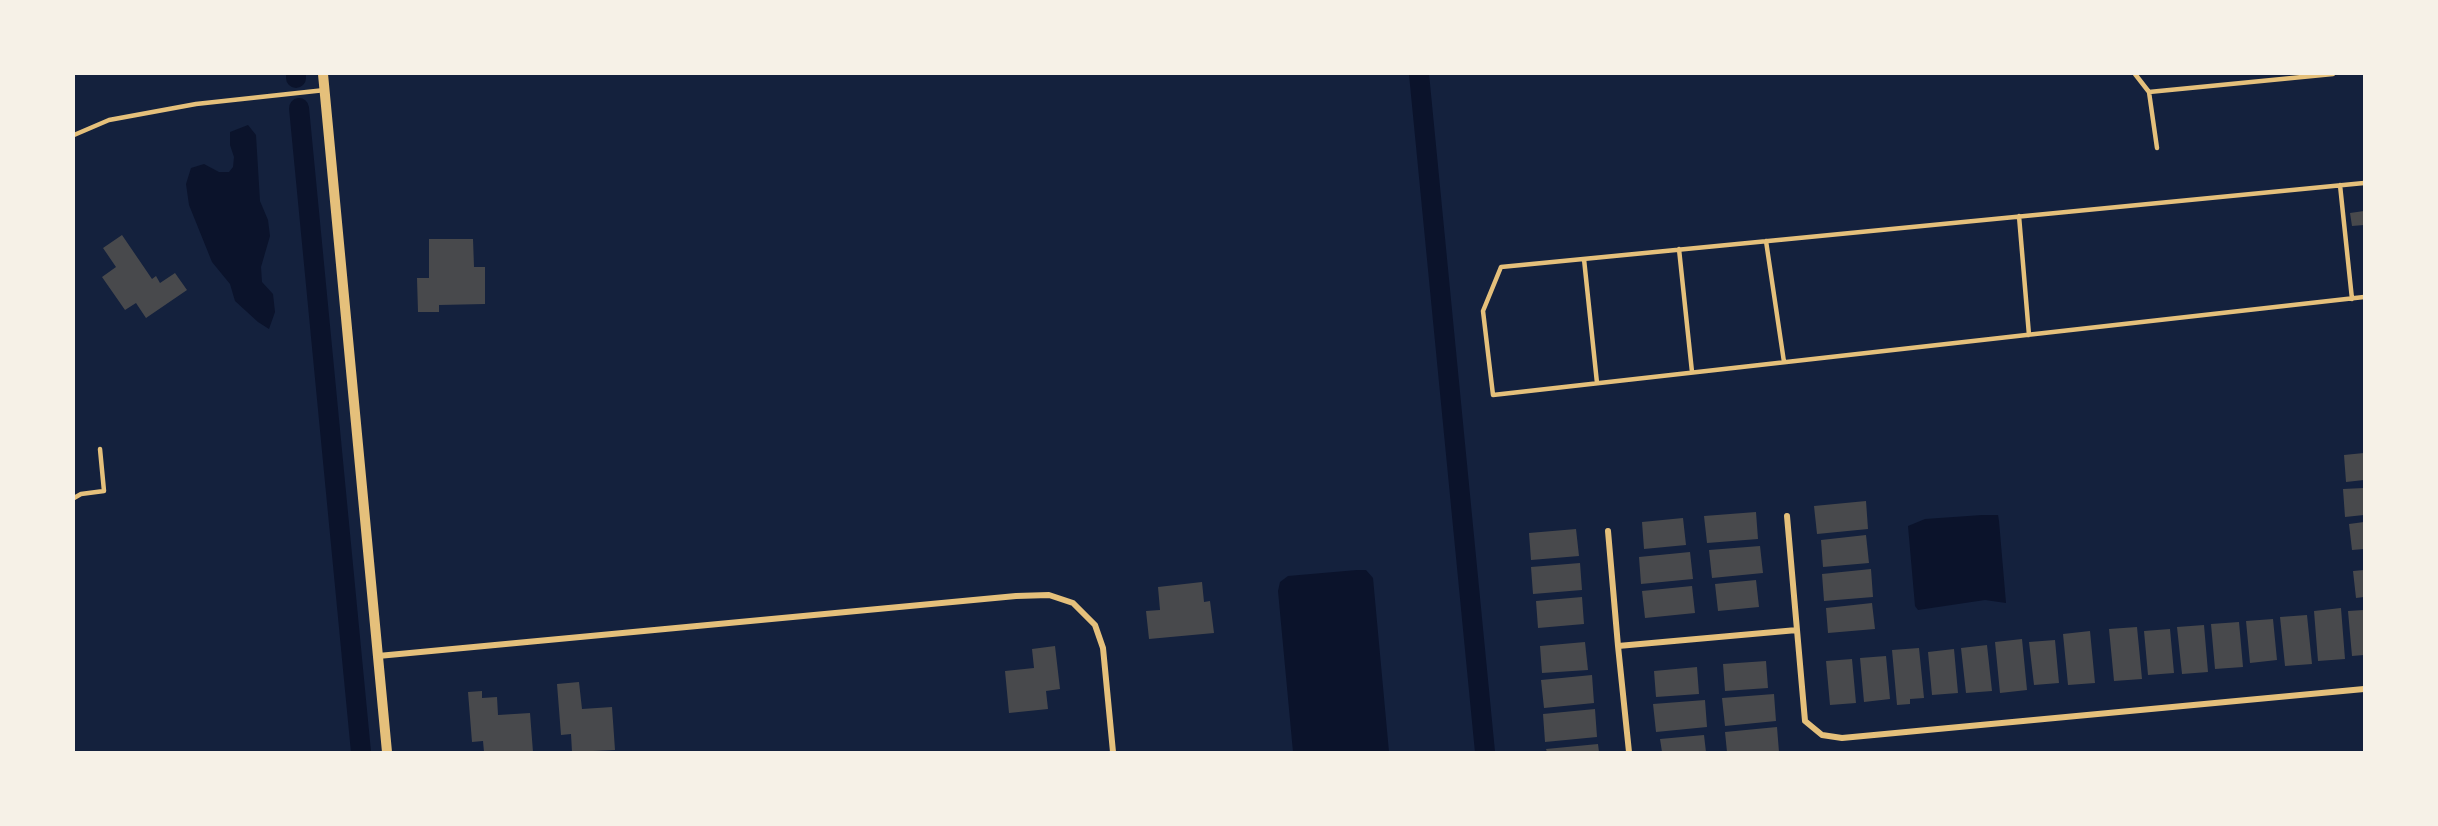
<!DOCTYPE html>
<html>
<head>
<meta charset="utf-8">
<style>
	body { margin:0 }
	#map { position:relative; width:2438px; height:826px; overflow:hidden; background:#14213d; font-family:"Golos Text",sans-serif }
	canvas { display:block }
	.frame { position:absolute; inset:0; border:75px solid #f6f1e7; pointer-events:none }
</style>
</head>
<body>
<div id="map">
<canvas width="2438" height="826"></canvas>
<div class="frame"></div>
</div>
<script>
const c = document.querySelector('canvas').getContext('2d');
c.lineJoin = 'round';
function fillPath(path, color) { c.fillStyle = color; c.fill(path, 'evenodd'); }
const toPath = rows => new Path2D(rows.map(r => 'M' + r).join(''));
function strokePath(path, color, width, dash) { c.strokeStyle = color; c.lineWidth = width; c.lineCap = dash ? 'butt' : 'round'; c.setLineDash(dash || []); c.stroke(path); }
const water = toPath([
	[248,125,256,135,260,201,268,220,270,236,261,267,262,282,273,294,275,312,269,329,258,322,235,301,230,284,212,262,189,205,186,184,191,168,204,164,219,172,229,172,233,167,234,157,230,145,230,132],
	[1982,515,1998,515,1999,521,2006,603,1985,600,1918,610,1915,606,1908,526,1925,519],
	[1357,570,1366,570,1373,578,1389,752,1293,752,1278,591,1280,582,1288,576]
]);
const canal = toPath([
	[296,74,296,78],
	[1419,74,1485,752],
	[299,108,361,752]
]);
const building = toPath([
	[2364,211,2364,225,2352,226,2350,213],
	[122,235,152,279,156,276,160,283,175,273,187,290,146,318,136,303,125,310,102,277,116,267,103,248],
	[429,239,473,239,474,267,485,267,485,304,439,305,439,312,418,312,417,278,429,278],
	[2364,453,2364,480,2346,482,2344,455],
	[2364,488,2364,515,2345,517,2343,489],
	[1866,501,1868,529,1817,534,1814,506],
	[1756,512,1758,539,1707,543,1704,516],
	[1683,518,1686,545,1644,549,1642,522],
	[2364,522,2364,549,2352,550,2349,524],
	[1576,529,1579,556,1531,560,1529,533],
	[1866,535,1869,563,1823,567,1821,540],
	[1760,546,1763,573,1712,578,1709,550],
	[1690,552,1693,579,1641,584,1639,557],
	[1580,563,1582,590,1533,594,1531,567],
	[1871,569,1873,597,1824,601,1822,574],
	[2364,570,2364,597,2356,598,2353,571],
	[1756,580,1759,607,1718,611,1715,584],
	[1202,582,1204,602,1210,601,1214,633,1149,639,1146,611,1160,610,1158,587],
	[1692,586,1695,613,1645,618,1642,591],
	[1582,597,1584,624,1538,628,1536,601],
	[1872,603,1875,629,1828,633,1826,608],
	[2341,608,2345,659,2318,661,2314,611],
	[2364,610,2364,655,2352,656,2348,611],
	[2307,615,2312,664,2285,666,2280,617],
	[2273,619,2277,660,2250,663,2246,621],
	[2239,622,2243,667,2215,669,2211,624],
	[2204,625,2208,672,2182,674,2177,627],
	[2137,627,2142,679,2114,681,2109,629],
	[2170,629,2174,673,2148,675,2144,631],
	[2090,631,2095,683,2068,685,2063,634],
	[2022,639,2027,690,2000,693,1995,642],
	[2055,640,2059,683,2034,685,2029,642],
	[1585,642,1588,670,1542,673,1540,646],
	[1987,645,1992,691,1966,693,1961,648],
	[1055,646,1060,689,1046,691,1048,709,1009,713,1005,671,1034,668,1032,649],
	[1919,648,1924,698,1910,699,1910,704,1897,705,1892,650],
	[1954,649,1958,693,1932,695,1928,652],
	[1886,656,1890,699,1864,702,1860,658],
	[1852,659,1856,703,1830,705,1826,661],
	[1766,661,1768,688,1725,691,1723,664],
	[1697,667,1699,694,1656,697,1654,671],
	[1592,675,1594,703,1544,708,1541,680],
	[579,682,582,709,612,707,615,750,572,752,571,734,561,735,557,684],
	[482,691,482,698,497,697,498,715,530,713,533,752,484,752,483,741,472,742,468,692],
	[1774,694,1776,721,1725,726,1722,698],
	[1705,700,1707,727,1656,732,1653,704],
	[1595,709,1597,737,1545,742,1543,714],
	[1777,727,1779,752,1727,752,1725,732],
	[1704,735,1706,752,1662,752,1660,739],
	[1598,744,1599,752,1547,752,1546,749]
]);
const service = toPath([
	[2135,74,2149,92],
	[74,135,109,120,196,104,325,90],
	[2157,148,2149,92,2333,74],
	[2364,183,1501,267,1483,311,1493,395,2364,297],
	[2340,185,2352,299],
	[2019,216,2029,335],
	[1766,241,1784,362],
	[1679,249,1692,372],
	[1584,259,1597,383],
	[74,498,81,494,104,491,100,449]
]);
const minor = toPath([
	[1787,516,1797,630],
	[1608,531,1618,646,1797,630,1805,721,1822,735,1842,738,2364,689],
	[1618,646,1629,752],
	[378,656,1016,596,1049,595,1073,603,1095,625,1103,648,1113,752]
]);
const tertiary = toPath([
	[323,74,387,752]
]);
fillPath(water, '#0b132b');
strokePath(canal, '#0b132b', 20);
fillPath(building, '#48494c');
strokePath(service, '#e5c07b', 4.5);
strokePath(minor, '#e5c07b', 6);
strokePath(tertiary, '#e5c07b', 10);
</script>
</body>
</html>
